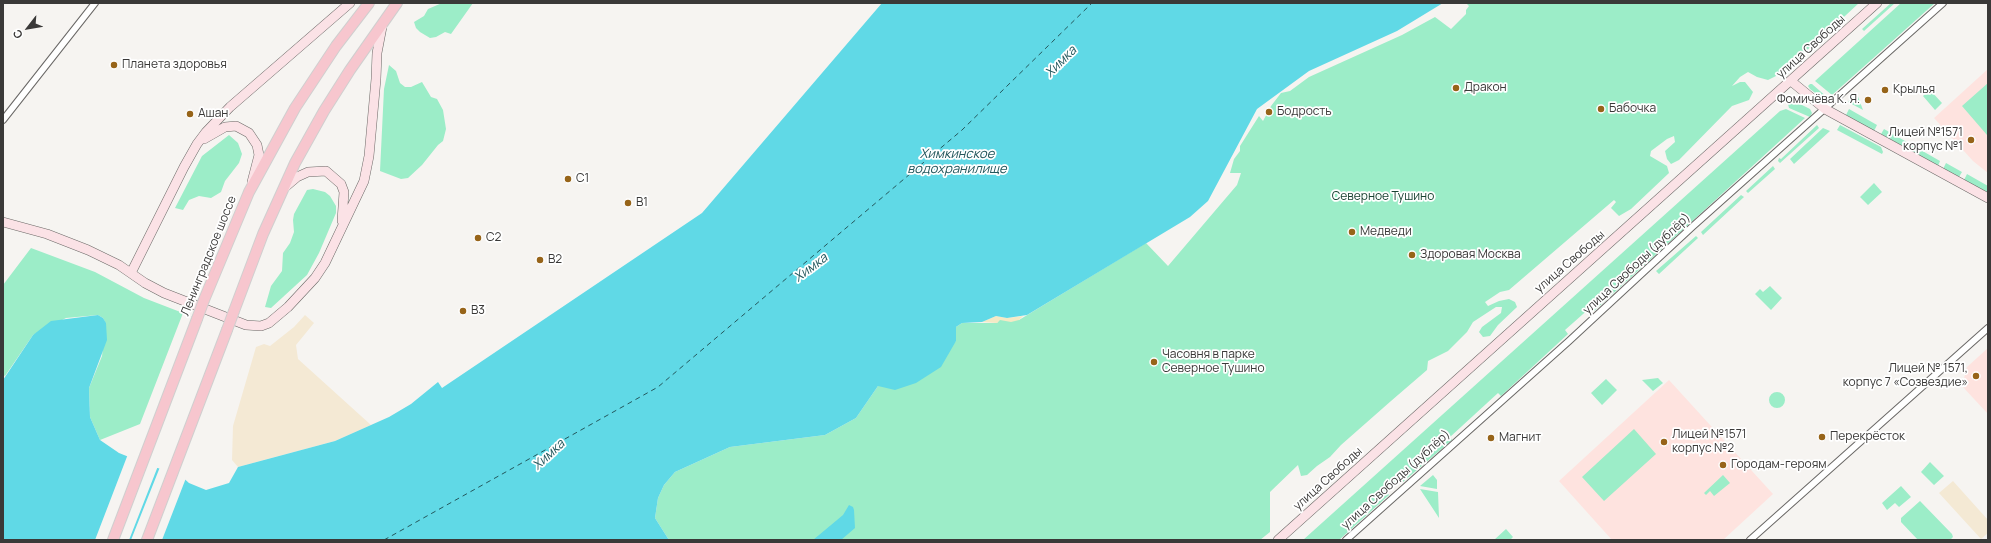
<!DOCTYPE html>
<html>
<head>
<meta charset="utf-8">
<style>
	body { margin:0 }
	#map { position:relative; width:1991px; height:543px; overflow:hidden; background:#f6f4f1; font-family:Manrope,sans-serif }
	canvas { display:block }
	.frame { position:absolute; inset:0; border:4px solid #3a3938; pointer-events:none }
	.north { position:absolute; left:8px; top:8px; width:40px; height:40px; -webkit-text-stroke:3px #fff; paint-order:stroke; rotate:239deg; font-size:11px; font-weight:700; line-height:16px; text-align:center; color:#3a3938 }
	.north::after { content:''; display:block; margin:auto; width:14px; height:18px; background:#3a3938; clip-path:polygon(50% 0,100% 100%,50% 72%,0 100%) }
</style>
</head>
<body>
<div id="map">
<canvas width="1991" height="543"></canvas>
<div class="frame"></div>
<div class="north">С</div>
</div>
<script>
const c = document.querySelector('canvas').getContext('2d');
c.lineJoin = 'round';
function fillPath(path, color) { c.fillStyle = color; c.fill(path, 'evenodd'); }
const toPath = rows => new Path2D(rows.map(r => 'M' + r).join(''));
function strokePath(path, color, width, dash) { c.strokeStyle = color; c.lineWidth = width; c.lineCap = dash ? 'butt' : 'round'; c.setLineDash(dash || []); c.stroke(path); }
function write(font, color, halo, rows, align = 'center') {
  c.font = font + ' Manrope,sans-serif'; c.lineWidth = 3.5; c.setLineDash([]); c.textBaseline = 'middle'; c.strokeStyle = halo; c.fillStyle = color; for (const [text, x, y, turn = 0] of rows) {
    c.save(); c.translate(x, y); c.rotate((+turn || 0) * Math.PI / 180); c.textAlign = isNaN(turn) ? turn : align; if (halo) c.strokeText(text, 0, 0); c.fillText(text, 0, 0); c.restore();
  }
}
const industrial = toPath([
	[305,315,314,323,296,345,298,359,371,425,335,441,238,467,232,460,233,426,256,347,264,344,270,346,294,327],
	[1953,481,1988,520,1988,533,1981,539,1939,493]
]);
const education = toPath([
	[1988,69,1988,173,1973,161,1934,118],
	[1988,348,1988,414,1962,386,1967,367],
	[1669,380,1773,494,1723,540,1612,540,1559,481]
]);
const green = toPath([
	[442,3,473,3,451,34,445,32,436,37,430,38,420,32,416,28,414,22,424,16,428,9],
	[1466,3,1859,3,1819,40,1776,76,1768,80,1757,77,1748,72,1740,77,1732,86,1740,82,1745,82,1753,92,1749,100,1732,106,1679,160,1671,164,1667,159,1665,151,1675,142,1674,136,1667,139,1651,151,1650,156,1667,166,1669,173,1631,209,1619,216,1611,208,1616,202,1614,200,1509,290,1500,292,1485,302,1488,306,1499,301,1509,299,1515,302,1517,307,1498,325,1490,336,1483,337,1479,332,1482,327,1501,313,1502,307,1496,307,1473,322,1467,332,1448,351,1428,361,1427,370,1391,401,1341,445,1330,457,1317,466,1307,475,1301,476,1298,465,1270,492,1270,532,1260,540,669,540,655,518,658,498,664,485,675,472,730,447,825,435,856,418,878,386,956,341,956,327,962,323,997,323,999,320,1019,320,1146,243,1168,266,1237,185,1241,173,1230,173,1234,159,1240,151,1240,146,1259,116,1263,121,1271,106,1281,93,1290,91,1309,77,1402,35,1435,17,1451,29,1466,14,1466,10,1469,6],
	[1891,3,1895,3,1864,31,1862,29],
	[1901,3,1935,3,1832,95,1815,81],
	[389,65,396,71,400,83,405,87,411,87,422,82,431,97,437,99,443,110,446,129,443,141,438,145,422,165,408,178,401,179,380,171,384,89],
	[1988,83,1988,134,1987,135,1962,106],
	[1810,84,1812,84,1828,98,1822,98,1810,89,1808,86],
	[1930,90,1942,103,1935,110,1923,96],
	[1857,94,1863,110,1848,102],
	[1792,100,1810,109,1812,113,1810,117,1789,108,1788,104],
	[1786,109,1805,118,1594,311,1591,307,1565,330,1568,334,1501,396,1498,393,1450,437,1452,440,1403,482,1399,478,1385,490,1389,495,1339,540,1303,540,1780,111],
	[1849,109,1877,125,1874,131,1846,115],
	[1817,125,1819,128,1780,163,1778,161,1779,158,1781,159],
	[1840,125,1881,147,1883,152,1882,154,1837,130],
	[1823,128,1830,131,1794,164,1790,159],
	[1884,129,1940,161,1938,166,1881,134],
	[229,135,238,143,242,154,239,163,225,181,221,192,211,198,199,196,189,200,183,210,175,208,202,156],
	[1946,163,1962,172,1959,177,1943,169],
	[1773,166,1775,169,1748,193,1746,191],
	[1967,174,1988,186,1988,193,1964,180],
	[1874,183,1882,192,1868,205,1860,197],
	[313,189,325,192,330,196,336,206,336,213,319,253,307,275,271,308,265,307,271,286,282,271,283,253,290,243,294,232,293,220,294,214,307,190],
	[1741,195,1744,197,1703,235,1701,232],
	[1696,236,1698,238,1659,274,1656,271],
	[31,248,95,272,144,298,183,313,140,424,100,440,90,417,89,388,102,356,106,324,103,318,98,315,66,318,33,335,5,376,3,375,3,285],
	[1770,286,1782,298,1771,310,1755,294,1760,289,1763,292],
	[1658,378,1663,383,1653,391,1642,380],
	[1606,379,1617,390,1602,405,1591,393],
	'1769 400a8 8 0 1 1 16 0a8 8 0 1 1-16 0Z',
	[1634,429,1656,454,1604,501,1582,477],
	[1930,462,1944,476,1934,485,1921,472],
	[1433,475,1437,480,1437,489,1420,486],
	[1723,475,1730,483,1714,496,1710,491,1706,495,1704,493],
	[1901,486,1911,497,1899,507,1895,503,1887,510,1882,503],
	[1420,489,1438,492,1439,518],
	[1920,501,1952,534,1953,537,1950,540,1918,540,1901,522,1901,518],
	[1506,529,1513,537,1510,540,1494,540]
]);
const sand = toPath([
	[996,316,1007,318,1023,316,1019,320,1011,322,1000,320,997,323,982,322]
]);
const water = toPath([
	[882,3,1443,3,1397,31,1309,71,1257,109,1208,201,1190,217,1027,315,1007,318,996,316,982,322,962,323,956,327,956,341,941,367,916,383,895,390,878,386,856,418,825,435,730,447,675,472,664,485,658,498,655,518,669,540,3,540,3,380,33,335,51,321,98,315,103,318,106,323,107,340,89,388,90,417,100,440,119,453,154,467,179,474,189,483,206,490,229,483,238,467,335,441,389,417,411,404,438,382,442,388,702,213],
	[849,505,853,507,854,510,855,528,841,540,813,540,843,515]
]);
const pier = toPath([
	[128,454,158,466,129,540,95,540],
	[160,467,180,473,186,478,162,540,131,540]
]);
const ferry = toPath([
	[384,540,658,387,962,130,1092,3]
]);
const street = toPath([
	[3,120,95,3],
	[1346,540,1569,341,1692,227,1943,3],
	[1750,540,1988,328]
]);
const secondary = toPath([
	[1791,81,1825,109,1988,198],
	[204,139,225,127,236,126,249,133,257,145,259,155,252,182],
	[284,188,297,177,308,172,326,171,341,184,344,192,342,221],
	[3,222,47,234,88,250,119,265,145,283,164,293,246,325,261,326,269,323,288,307,315,278,325,263,364,181,369,156,376,79,377,53,382,27],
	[131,273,184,167,197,144,206,132,230,107,350,3],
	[1278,540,1877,3]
]);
const primary = toPath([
	[204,300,249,192,295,108,336,46,369,3],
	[234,311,263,234,295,163,324,111,350,70,397,3],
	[113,540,197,319],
	[147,540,227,330]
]);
const primaryBridge = toPath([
	[197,319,204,300],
	[227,330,234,311]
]);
const markers = [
	[114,65,4,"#976419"],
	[1456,88,4,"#976419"],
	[1885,90,4,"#976419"],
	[1868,100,4,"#976419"],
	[1601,109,4,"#976419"],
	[1269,112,4,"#976419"],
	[190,114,4,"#976419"],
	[1971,140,4,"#976419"],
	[568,179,4,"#976419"],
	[628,203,4,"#976419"],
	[1352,232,4,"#976419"],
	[478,238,4,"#976419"],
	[1412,255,4,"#976419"],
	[540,260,4,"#976419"],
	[463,311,4,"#976419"],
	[1154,362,4,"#976419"],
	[1976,376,4,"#976419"],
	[1822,437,4,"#976419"],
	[1491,438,4,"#976419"],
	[1664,442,4,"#976419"],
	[1723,465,4,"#976419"]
];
const streetNames = [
	["улица Свободы",1811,47,-42],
	["Ленинградское шоссе",209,256,-68],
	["улица Свободы",1570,262,-41],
	["улица Свободы (дублёр)",1637,264,-43],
	["улица Свободы",1328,479,-42],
	["улица Свободы (дублёр)",1396,480,-42]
];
const poiNames = [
	["Планета здоровья",122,65],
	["Дракон",1464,88],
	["Крылья",1893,90],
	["Фомичёва К. Я.",1860,100,"right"],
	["Бабочка",1609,109],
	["Бодрость",1277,112],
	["Ашан",198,114],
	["Лицей №1571",1963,133,"right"],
	["корпус №1",1963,147,"right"],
	["C1",576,179],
	["B1",636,203],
	["Медведи",1360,232],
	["C2",486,238],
	["Здоровая Москва",1420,255],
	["B2",548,260],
	["B3",471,311],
	["Часовня в парке",1162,355],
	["Северное Тушино",1162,369],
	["Лицей № 1571,",1968,369,"right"],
	["корпус 7 «Созвездие»",1968,383,"right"],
	["Лицей №1571",1672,435],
	["корпус №2",1672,449],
	["Перекрёсток",1830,437],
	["Магнит",1499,438],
	["Городам-героям",1731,465]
];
const parkNames = [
	["Северное Тушино",1383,197]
];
const waterNames = [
	["Химка",1061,62,-45],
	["Химкинское",957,154],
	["водохранилище",957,169],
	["Химка",811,268,-37],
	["Химка",549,455,-43]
];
fillPath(industrial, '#f4e9d4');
fillPath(education, '#fee3df');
fillPath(green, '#9cedc8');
fillPath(sand, '#f4eac5');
fillPath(water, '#60d9e6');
fillPath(pier, '#f6f4f1');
strokePath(ferry, '#24585d', 1, [5, 4]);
strokePath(street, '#6a6866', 8);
strokePath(secondary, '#6a6866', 10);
strokePath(primary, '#d0cfcf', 12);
strokePath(street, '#fff', 6);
strokePath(secondary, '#fbe2e6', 9);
strokePath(primary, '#f7c6ce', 10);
strokePath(primaryBridge, '#d0cfcf', 12, []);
strokePath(primaryBridge, '#f7c6ce', 10);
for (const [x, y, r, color] of markers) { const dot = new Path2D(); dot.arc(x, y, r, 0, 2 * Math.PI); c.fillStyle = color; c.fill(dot); strokePath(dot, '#fff', 1.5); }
write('12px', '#3a3938', '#fff', streetNames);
write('12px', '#3a3938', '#fff', poiNames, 'left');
write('12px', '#184231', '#fff', parkNames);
write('italic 13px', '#24585d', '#fff', waterNames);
</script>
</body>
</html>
